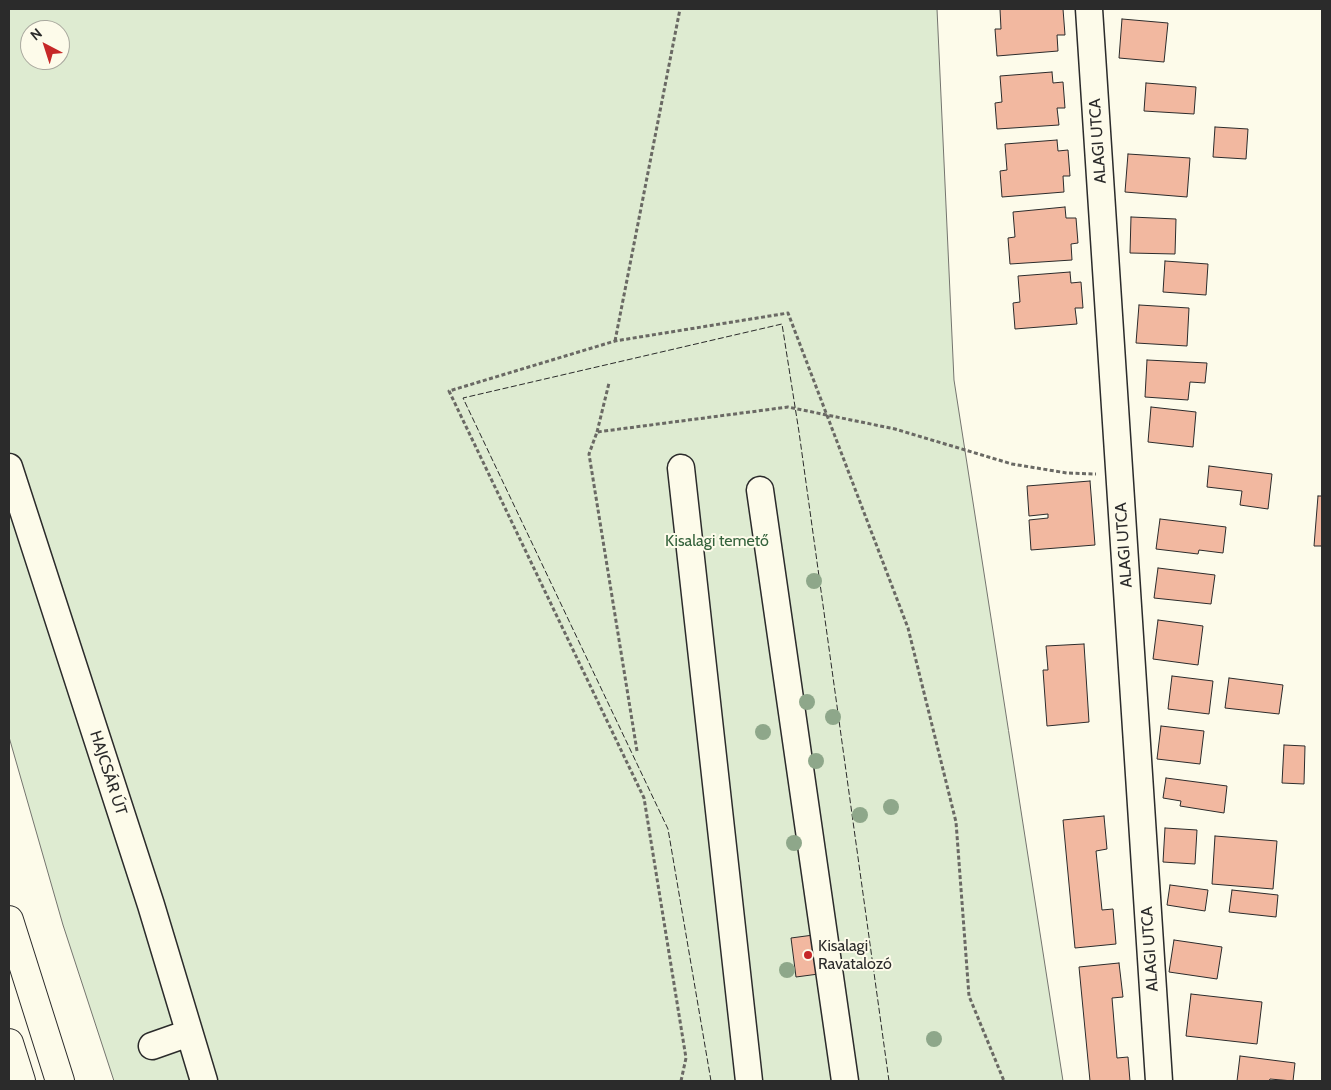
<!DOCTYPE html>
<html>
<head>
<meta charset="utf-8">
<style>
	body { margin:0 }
	#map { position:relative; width:1331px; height:1090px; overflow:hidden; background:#fdfbea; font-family:Cabin,sans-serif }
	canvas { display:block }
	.frame { position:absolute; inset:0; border:10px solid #2b2b2b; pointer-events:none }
	.north { position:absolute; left:20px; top:20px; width:50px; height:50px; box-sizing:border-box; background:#fdfbea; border:1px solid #a9a89e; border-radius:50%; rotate:320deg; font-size:14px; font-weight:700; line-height:20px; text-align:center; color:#2b2b2b }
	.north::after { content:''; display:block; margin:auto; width:18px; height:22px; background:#c62828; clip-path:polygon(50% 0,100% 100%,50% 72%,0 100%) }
</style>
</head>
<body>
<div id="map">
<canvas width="1331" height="1090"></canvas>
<div class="frame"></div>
<div class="north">N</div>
</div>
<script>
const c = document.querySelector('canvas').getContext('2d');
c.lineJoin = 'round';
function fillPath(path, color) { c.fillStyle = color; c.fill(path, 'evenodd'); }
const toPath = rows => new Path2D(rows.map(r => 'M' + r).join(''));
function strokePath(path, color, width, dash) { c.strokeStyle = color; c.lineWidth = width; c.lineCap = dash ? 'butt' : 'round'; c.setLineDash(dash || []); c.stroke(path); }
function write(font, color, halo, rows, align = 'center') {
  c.font = font + ' Cabin,sans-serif'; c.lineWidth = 4; c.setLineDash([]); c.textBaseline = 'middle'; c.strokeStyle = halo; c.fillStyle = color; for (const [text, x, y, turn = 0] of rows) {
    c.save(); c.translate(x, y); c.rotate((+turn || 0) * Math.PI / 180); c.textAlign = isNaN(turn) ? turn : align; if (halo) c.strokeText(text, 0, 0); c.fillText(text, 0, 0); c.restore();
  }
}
const green = toPath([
	[9,9,937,9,954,380,1063,1081,114,1081,63,925,9,737,9,9],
	[30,30,60,30,60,60,30,60,30,30]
]);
const building = toPath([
	[1000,9,1063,9,1065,35,1057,35,1058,51,997,56,995,29,1001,29,1000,9],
	[1122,19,1168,23,1164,62,1119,58,1122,19],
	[1052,72,1053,83,1063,82,1065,108,1057,108,1059,125,997,129,995,103,1002,102,1000,76,1052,72],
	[1146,83,1196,87,1194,114,1144,111,1146,83],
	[1215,127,1248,129,1246,159,1213,157,1215,127],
	[1057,140,1058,151,1068,150,1070,176,1063,176,1064,192,1002,197,1000,171,1007,170,1005,144,1057,140],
	[1128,154,1190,158,1187,197,1125,192,1128,154],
	[1065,207,1066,218,1076,218,1078,243,1071,244,1072,260,1010,264,1008,238,1015,237,1013,212,1065,207],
	[1131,217,1176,219,1175,254,1130,253,1131,217],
	[1165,261,1208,264,1206,295,1163,292,1165,261],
	[1070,272,1071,283,1081,282,1083,308,1075,308,1077,324,1015,329,1013,303,1020,302,1018,276,1070,272],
	[1139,305,1189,308,1187,346,1136,343,1139,305],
	[1147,360,1207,363,1205,383,1190,382,1188,400,1145,397,1147,360],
	[1151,407,1196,412,1193,447,1148,442,1151,407],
	[1209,466,1272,474,1268,509,1240,505,1242,491,1207,487,1209,466],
	[1090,481,1095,545,1031,550,1029,520,1048,518,1048,514,1029,516,1027,486,1090,481],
	[1318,496,1322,496,1322,546,1314,546,1318,496],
	[1160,519,1226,527,1223,553,1199,550,1198,554,1156,549,1160,519],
	[1158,568,1215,575,1211,604,1154,598,1158,568],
	[1158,620,1203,626,1198,665,1153,659,1158,620],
	[1084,644,1089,722,1047,726,1043,670,1048,670,1046,646,1084,644],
	[1172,676,1213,681,1209,714,1168,709,1172,676],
	[1229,678,1283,685,1279,714,1225,708,1229,678],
	[1161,726,1204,731,1200,764,1157,759,1161,726],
	[1284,745,1305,746,1304,784,1282,783,1284,745],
	[1166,778,1227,786,1224,813,1180,806,1181,801,1163,798,1166,778],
	[1104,816,1107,849,1096,851,1102,910,1113,909,1116,944,1075,948,1063,820,1104,816],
	[1165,828,1197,830,1195,864,1163,862,1165,828],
	[1215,836,1277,841,1273,889,1212,884,1215,836],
	[1170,885,1208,890,1205,911,1167,905,1170,885],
	[1232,890,1278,895,1276,917,1229,912,1232,890],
	[821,934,826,973,796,977,791,938,821,934],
	[1174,940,1222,947,1217,979,1169,972,1174,940],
	[1119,963,1123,997,1112,998,1117,1058,1128,1057,1130,1081,1090,1081,1079,967,1119,963],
	[1191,994,1262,1002,1257,1044,1186,1036,1191,994],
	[1240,1056,1295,1063,1293,1081,1270,1079,1269,1081,1237,1081,1240,1056]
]);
const path = toPath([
	[615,341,680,9],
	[597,432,609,383],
	[637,751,589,454,597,432,788,407,895,429,1012,464,1067,473,1096,474],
	[681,1081,686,1058,644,798,449,391,615,341,788,313,908,628,956,822,969,996,1004,1081]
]);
const minor = toPath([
	[1089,9,1159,1081],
	[9,467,151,905,204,1081],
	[681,468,749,1081],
	[760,490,845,1081],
	[152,1046,189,1033]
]);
const highway = toPath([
	[9,920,60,1081],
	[9,1043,21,1081]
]);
const fence = toPath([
	[711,1081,668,829,463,398,782,324,799,432,889,1081]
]);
const trees = [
	[814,581],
	[807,702],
	[833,717],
	[763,732],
	[816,761],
	[891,807],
	[860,815],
	[794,843],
	[787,970],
	[934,1039]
];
const markers = [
	[808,955,5,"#c62828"]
];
const streetNames = [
	["ALAGI UTCA",1098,141,-94],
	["ALAGI UTCA",1124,545,-94],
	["HAJCSÁR ÚT",108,773,72],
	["ALAGI UTCA",1150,949,-94]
];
const parkNames = [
	["Kisalagi temető",717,541]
];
const poiNames = [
	["Kisalagi",818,946],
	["Ravatalozó",818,964]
];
fillPath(green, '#deebd1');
strokePath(green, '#74746e', 1);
fillPath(building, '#f2b8a0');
strokePath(building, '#2b2b2b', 1);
strokePath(minor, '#2b2b2b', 29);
strokePath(highway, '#2b2b2b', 30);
strokePath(path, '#6a6964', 3, [4, 2.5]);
strokePath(minor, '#fdfbea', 26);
strokePath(highway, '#fdfbea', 28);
strokePath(fence, '#2b2b2b', 1, [6, 2.5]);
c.fillStyle = '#8ea78a';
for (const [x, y] of trees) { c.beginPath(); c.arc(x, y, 8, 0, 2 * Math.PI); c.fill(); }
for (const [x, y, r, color] of markers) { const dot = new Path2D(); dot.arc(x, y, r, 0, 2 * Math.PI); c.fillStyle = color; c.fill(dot); strokePath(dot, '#fdfbea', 2); }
write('16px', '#2b2b2b', '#fdfbea', streetNames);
write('16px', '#34623c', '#fdfbea', parkNames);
write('16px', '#2b2b2b', '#fdfbea', poiNames, 'left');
</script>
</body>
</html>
